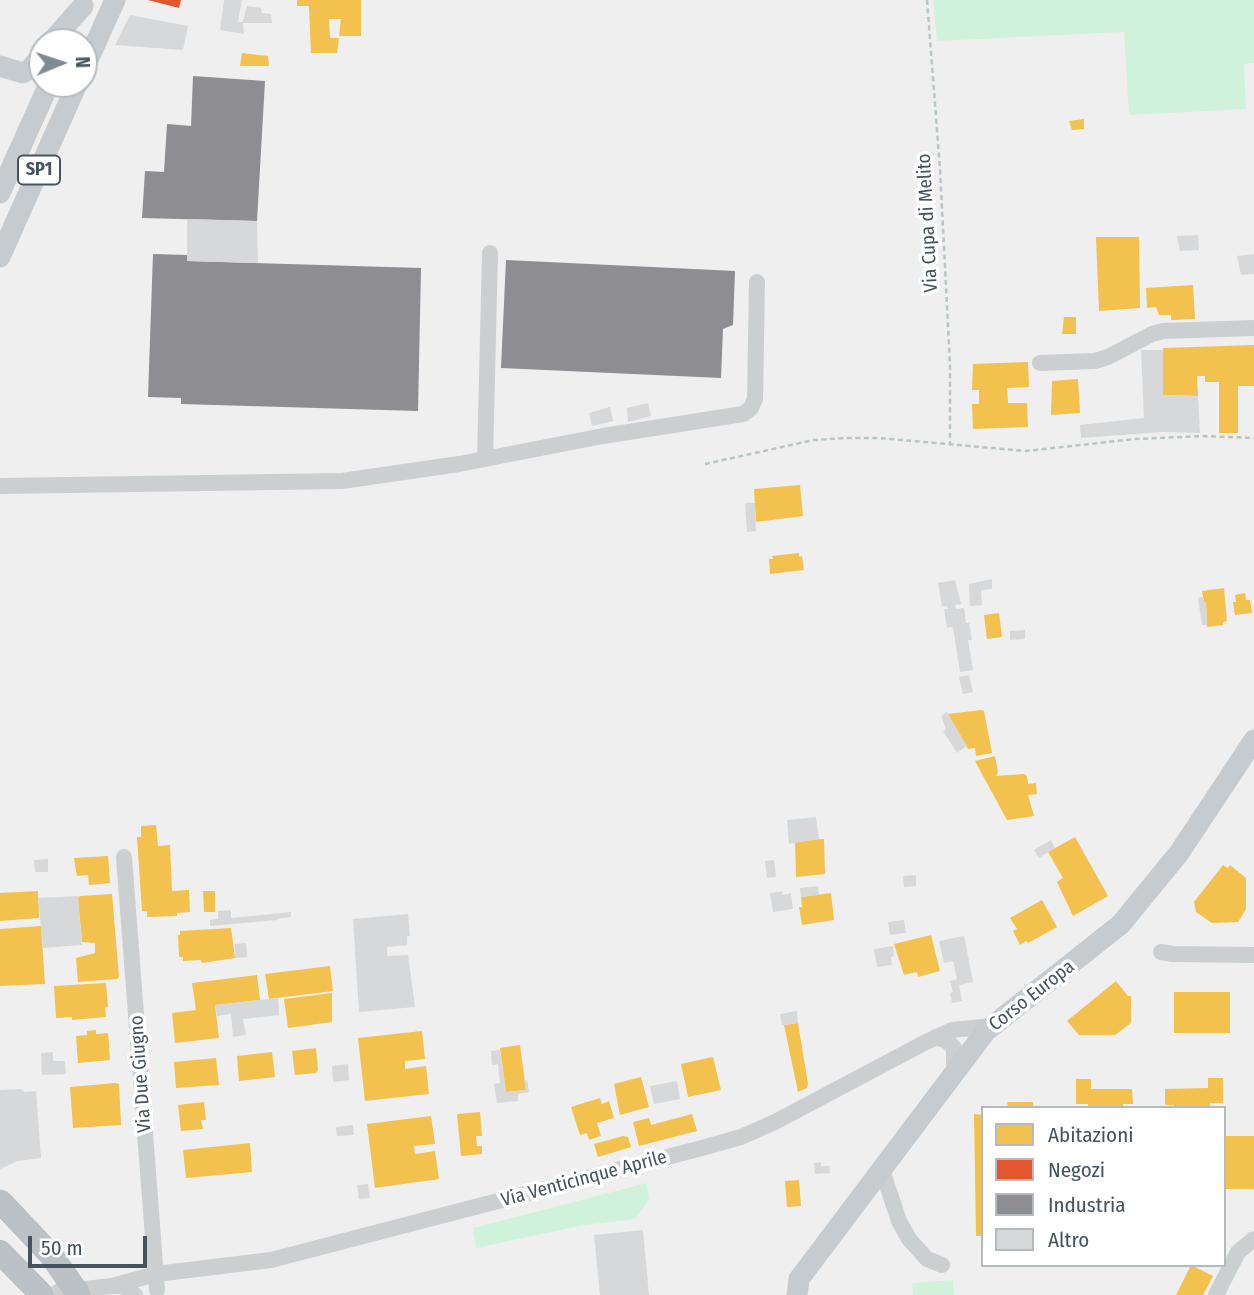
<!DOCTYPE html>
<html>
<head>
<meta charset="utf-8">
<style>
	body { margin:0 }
	#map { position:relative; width:1254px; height:1295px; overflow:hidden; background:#f0efef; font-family:"Fira Sans Condensed",sans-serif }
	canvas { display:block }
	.legend { position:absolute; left:981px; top:1106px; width:245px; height:161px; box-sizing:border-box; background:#fff; border:2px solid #b4bbbf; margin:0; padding:9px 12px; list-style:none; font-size:21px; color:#44545e }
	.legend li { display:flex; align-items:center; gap:14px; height:35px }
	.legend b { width:35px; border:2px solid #b4bbbf }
	.north { position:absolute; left:28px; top:28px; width:70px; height:70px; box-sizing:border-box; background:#fff; border:2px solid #b4bbbf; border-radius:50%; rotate:88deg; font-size:19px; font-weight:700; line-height:28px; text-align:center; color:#44545e }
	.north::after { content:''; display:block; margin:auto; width:24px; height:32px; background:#808a91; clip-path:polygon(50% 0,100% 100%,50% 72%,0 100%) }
	.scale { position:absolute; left:28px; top:1236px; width:119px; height:32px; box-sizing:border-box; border:4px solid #44545e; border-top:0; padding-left:9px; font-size:21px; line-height:24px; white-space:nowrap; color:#44545e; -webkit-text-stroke:5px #fff; paint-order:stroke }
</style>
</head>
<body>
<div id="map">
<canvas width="1254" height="1295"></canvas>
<ul class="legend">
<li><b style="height:19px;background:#f2c14e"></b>Abitazioni</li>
<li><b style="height:19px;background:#e4572e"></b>Negozi</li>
<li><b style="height:19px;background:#8d8d92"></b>Industria</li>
<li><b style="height:19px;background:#d7d8d9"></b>Altro</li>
</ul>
<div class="north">N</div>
<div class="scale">50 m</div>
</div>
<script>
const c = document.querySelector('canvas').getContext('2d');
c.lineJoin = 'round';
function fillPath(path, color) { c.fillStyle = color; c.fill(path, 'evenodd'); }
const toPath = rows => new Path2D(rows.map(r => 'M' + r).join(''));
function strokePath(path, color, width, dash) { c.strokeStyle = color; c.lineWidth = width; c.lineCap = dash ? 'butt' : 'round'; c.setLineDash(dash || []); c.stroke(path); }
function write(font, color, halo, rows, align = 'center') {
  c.font = font + ' "Fira Sans Condensed",sans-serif'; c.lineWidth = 7; c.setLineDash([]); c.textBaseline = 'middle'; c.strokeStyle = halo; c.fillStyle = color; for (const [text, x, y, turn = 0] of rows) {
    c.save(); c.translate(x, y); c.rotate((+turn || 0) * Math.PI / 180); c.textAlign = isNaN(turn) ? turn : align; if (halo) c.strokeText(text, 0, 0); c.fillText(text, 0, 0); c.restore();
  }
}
const green = toPath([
	[933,0,1254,0,1254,63,1244,64,1246,109,1129,115,1124,32,937,41],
	[647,1183,649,1200,635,1219,584,1225,476,1248,473,1228],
	[953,1280,954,1295,913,1295,912,1283]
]);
const homes = toPath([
	[297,0,361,0,361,36,339,36,341,19,329,19,330,38,339,38,337,53,311,53,309,6,297,6],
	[242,53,268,56,269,66,240,66],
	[1084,119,1084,129,1072,130,1069,121],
	[1096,237,1139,237,1140,308,1099,311],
	[1193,285,1195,319,1171,320,1171,315,1159,315,1156,307,1147,308,1146,288],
	[1064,317,1076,317,1076,334,1062,334],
	[1254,345,1254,386,1238,386,1238,433,1219,433,1219,382,1205,382,1205,376,1197,376,1198,396,1163,395,1163,348],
	[1028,362,1029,387,1007,388,1008,403,1027,403,1028,427,973,429,972,404,979,404,979,390,972,390,973,364],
	[1078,379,1080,413,1051,415,1052,381],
	[800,485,803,516,756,522,754,489],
	[799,553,799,557,802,556,804,570,770,574,769,559,773,559,772,556],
	[1224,588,1227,621,1223,622,1223,625,1207,627,1206,602,1204,602,1202,591],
	[1245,593,1246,600,1250,600,1252,613,1235,615,1233,602,1236,602,1235,595],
	[999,613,1002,637,987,639,984,615],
	[981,710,984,711,992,753,976,756,975,748,968,749,948,714],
	[995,756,998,772,996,776,1024,774,1027,776,1028,784,1036,783,1037,794,1028,795,1034,816,1007,820,975,761],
	[156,825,158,846,170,845,172,891,189,890,190,912,177,913,177,916,147,917,147,911,142,911,137,837,141,837,141,826],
	[1075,837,1108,896,1073,916,1057,882,1063,878,1048,852],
	[824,839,825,874,796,877,795,841],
	[108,856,110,883,89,885,88,875,77,876,74,858],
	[1223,865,1228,868,1230,865,1246,878,1246,909,1238,922,1212,923,1196,912,1194,902],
	[38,891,39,918,0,921,0,893],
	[203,891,215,891,215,912,204,912],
	[831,893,834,920,802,925,799,907,802,907,801,897],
	[112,894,119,977,117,979,78,982,76,958,95,953,95,943,82,942,78,898,80,896],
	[1042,900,1057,927,1028,943,1026,941,1020,945,1013,931,1017,929,1010,918],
	[41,926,45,984,0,986,0,929],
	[231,928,235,958,202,963,201,960,183,961,183,957,179,957,178,935,180,935,180,931],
	[931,935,940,971,918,977,917,972,904,975,894,944],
	[330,966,333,991,269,999,265,974],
	[257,975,260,1000,215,1005,219,1038,175,1043,172,1013,196,1010,192,983],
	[1116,981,1128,996,1131,996,1131,1023,1115,1035,1079,1035,1067,1021],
	[106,983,108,1007,105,1008,106,1017,72,1020,72,1017,56,1018,54,986],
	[1174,992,1230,992,1230,1033,1174,1033],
	[332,993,332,1022,288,1028,284,999],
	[798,1023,808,1084,807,1088,798,1092,784,1025],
	[96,1030,96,1034,108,1033,110,1060,78,1063,76,1036,87,1035,87,1031],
	[422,1031,425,1059,405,1061,405,1069,426,1066,429,1094,365,1101,358,1038],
	[520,1045,526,1090,506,1092,500,1048],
	[316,1048,318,1070,316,1073,295,1075,292,1051],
	[272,1052,275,1077,239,1081,237,1056],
	[713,1057,721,1090,688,1097,681,1064],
	[216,1058,219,1085,176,1088,174,1062],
	[641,1077,649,1107,620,1115,614,1084],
	[1208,1078,1223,1078,1223,1103,1210,1103,1210,1108,1174,1108,1174,1105,1165,1105,1165,1089,1208,1088],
	[1076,1079,1091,1079,1091,1089,1132,1089,1133,1104,1123,1104,1123,1108,1088,1108,1088,1104,1076,1104],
	[115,1083,119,1084,121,1125,73,1128,70,1087],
	[600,1098,602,1104,609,1101,614,1118,597,1123,601,1136,589,1140,587,1133,580,1135,571,1107],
	[204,1102,206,1120,201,1120,203,1129,181,1131,178,1105],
	[1007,1102,1033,1102,1033,1108,1008,1108],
	[480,1112,482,1136,476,1136,477,1146,482,1146,482,1154,461,1156,457,1114],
	[692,1114,697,1131,639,1146,633,1122,649,1118,651,1125],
	[974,1114,983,1115,983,1236,976,1236],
	[431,1116,435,1144,414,1146,415,1154,435,1151,439,1179,375,1188,367,1124],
	[623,1136,628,1137,631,1147,598,1157,594,1144],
	[1224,1136,1254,1136,1254,1189,1224,1189],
	[250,1143,252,1172,186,1178,183,1150],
	[799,1180,801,1206,787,1207,785,1181],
	[1191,1265,1213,1276,1203,1295,1176,1295]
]);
const shops = toPath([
	[148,0,181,0,179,8]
]);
const industry = toPath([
	[193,76,265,81,257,221,142,218,145,171,164,172,167,124,191,126],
	[153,254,187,255,187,261,421,268,418,411,181,404,181,398,148,397],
	[506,260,735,271,733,325,723,329,721,378,501,368]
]);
const building = toPath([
	[224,0,242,0,238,22,243,22,247,6,261,8,262,13,271,14,272,23,243,23,244,34,220,30],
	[130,15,188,26,183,50,115,45],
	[187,219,257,221,258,263,187,261],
	[1198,235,1199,250,1180,251,1177,236],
	[1254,254,1254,274,1241,275,1237,256],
	[1141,350,1163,350,1163,395,1198,396,1200,433,1162,432,1081,438,1080,425,1144,418],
	[648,403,651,416,628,422,627,408],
	[610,407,613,421,592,426,589,413],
	[745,503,755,503,756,531,747,532],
	[992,579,992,589,981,590,982,605,970,606,969,584],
	[955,580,961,604,955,605,956,609,964,608,966,623,969,623,972,640,968,640,973,670,960,672,953,627,947,628,944,609,948,609,947,606,942,606,938,583],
	[1203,597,1204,602,1206,602,1207,625,1202,625,1198,598],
	[1025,630,1025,639,1010,640,1010,631],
	[969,675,973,692,963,694,959,677],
	[947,712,967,746,957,753,943,731,946,729,941,716],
	[816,817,819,839,789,844,787,820],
	[1051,840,1055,848,1039,858,1034,850],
	[48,859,48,872,35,872,34,860],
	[774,860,776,877,767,878,765,861],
	[916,875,916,886,904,887,903,876],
	[818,886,819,895,801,897,800,888],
	[782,891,782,895,791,893,793,909,773,912,770,893],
	[80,896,78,898,82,945,43,948,38,898],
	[231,910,231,918,291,912,291,917,277,919,277,920,210,926,210,920,218,919,218,911],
	[408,914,410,936,407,936,407,945,387,947,387,956,408,955,415,1007,359,1012,353,919],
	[904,920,906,933,890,935,888,922],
	[964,936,973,982,959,985,962,1001,952,1003,950,993,953,992,950,981,957,979,953,961,944,963,939,941],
	[246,943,247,957,235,958,235,944],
	[893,946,894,956,891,957,892,965,877,967,874,949],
	[278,998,279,1015,243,1019,246,1035,233,1037,231,1014,217,1016,215,1005],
	[797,1011,798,1023,782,1025,780,1014],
	[500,1050,506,1092,526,1090,524,1081,527,1080,529,1092,518,1094,518,1101,497,1103,494,1084,500,1083,498,1064,492,1065,491,1051],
	[53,1052,53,1061,65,1061,66,1074,42,1075,41,1053],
	[348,1064,349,1080,333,1082,332,1066],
	[677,1081,680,1099,654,1104,650,1086],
	[21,1089,25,1092,36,1091,41,1158,18,1161,0,1169,0,1090],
	[353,1125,354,1135,337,1136,336,1127],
	[821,1162,821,1166,829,1166,830,1173,815,1174,814,1163],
	[368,1184,370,1198,359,1199,357,1185],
	[643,1230,649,1295,600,1295,594,1235]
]);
const path = toPath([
	[927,0,940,169,950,365,950,444],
	[705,464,814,440,847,438,879,438,1026,451,1135,439,1203,436,1254,438]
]);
const minor = toPath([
	[1040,363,1095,361,1108,357,1152,334,1163,331,1254,328],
	[485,459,490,253],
	[0,486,342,481,459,464,603,436,743,414,751,408,755,399,757,282],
	[124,857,157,1290],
	[1161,952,1173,954,1254,955],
	[936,1037,947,1041,954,1048,954,1074],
	[882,1170,899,1221,909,1239,927,1259,942,1265],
	[112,1286,156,1274,271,1260,702,1148,741,1137,775,1122,924,1043,952,1030,992,1026],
	[53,1295,58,1292,112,1286,122,1286,135,1295],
	[1216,1295,1238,1252,1254,1239]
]);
const major = toPath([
	[51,42,83,6],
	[0,66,23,73,30,69,42,55],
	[84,69,115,0],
	[0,193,49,84],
	[0,257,77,84],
	[797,1295,799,1279,986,1031,1121,924,1179,853,1254,740]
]);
const highway = toPath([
	[0,1252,42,1295]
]);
const highwayBridge = toPath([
	[0,1201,51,1255,79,1295]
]);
const shields = [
	[39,170,42]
];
const shieldNames = [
	["SP1",39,170]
];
const streetNames = [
	["Via Cupa di Melito",928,223,-93],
	["Corso Europa",1032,996,-38],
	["Via Due Giugno",141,1074,-94],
	["Via Venticinque Aprile",584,1179,-15]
];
fillPath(green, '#d1f2da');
fillPath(homes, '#f2c14e');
fillPath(shops, '#e4572e');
fillPath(industry, '#8d8d92');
fillPath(building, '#d7d8d9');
strokePath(highway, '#b3bac0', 24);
strokePath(path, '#b7c6c0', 2.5, [5, 3.5]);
strokePath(minor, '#cbcfd0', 16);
strokePath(major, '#c6cbcf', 21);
strokePath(highway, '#bbc2c6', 23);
strokePath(highwayBridge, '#b3bac0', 24, []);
strokePath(highwayBridge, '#bbc2c6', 23);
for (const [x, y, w] of shields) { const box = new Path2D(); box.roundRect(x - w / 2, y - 14.5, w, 29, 5); c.fillStyle = '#fff'; c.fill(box); strokePath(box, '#44545e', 2); }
write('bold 18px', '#44545e', null, shieldNames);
write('19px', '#44545e', '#fff', streetNames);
</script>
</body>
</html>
